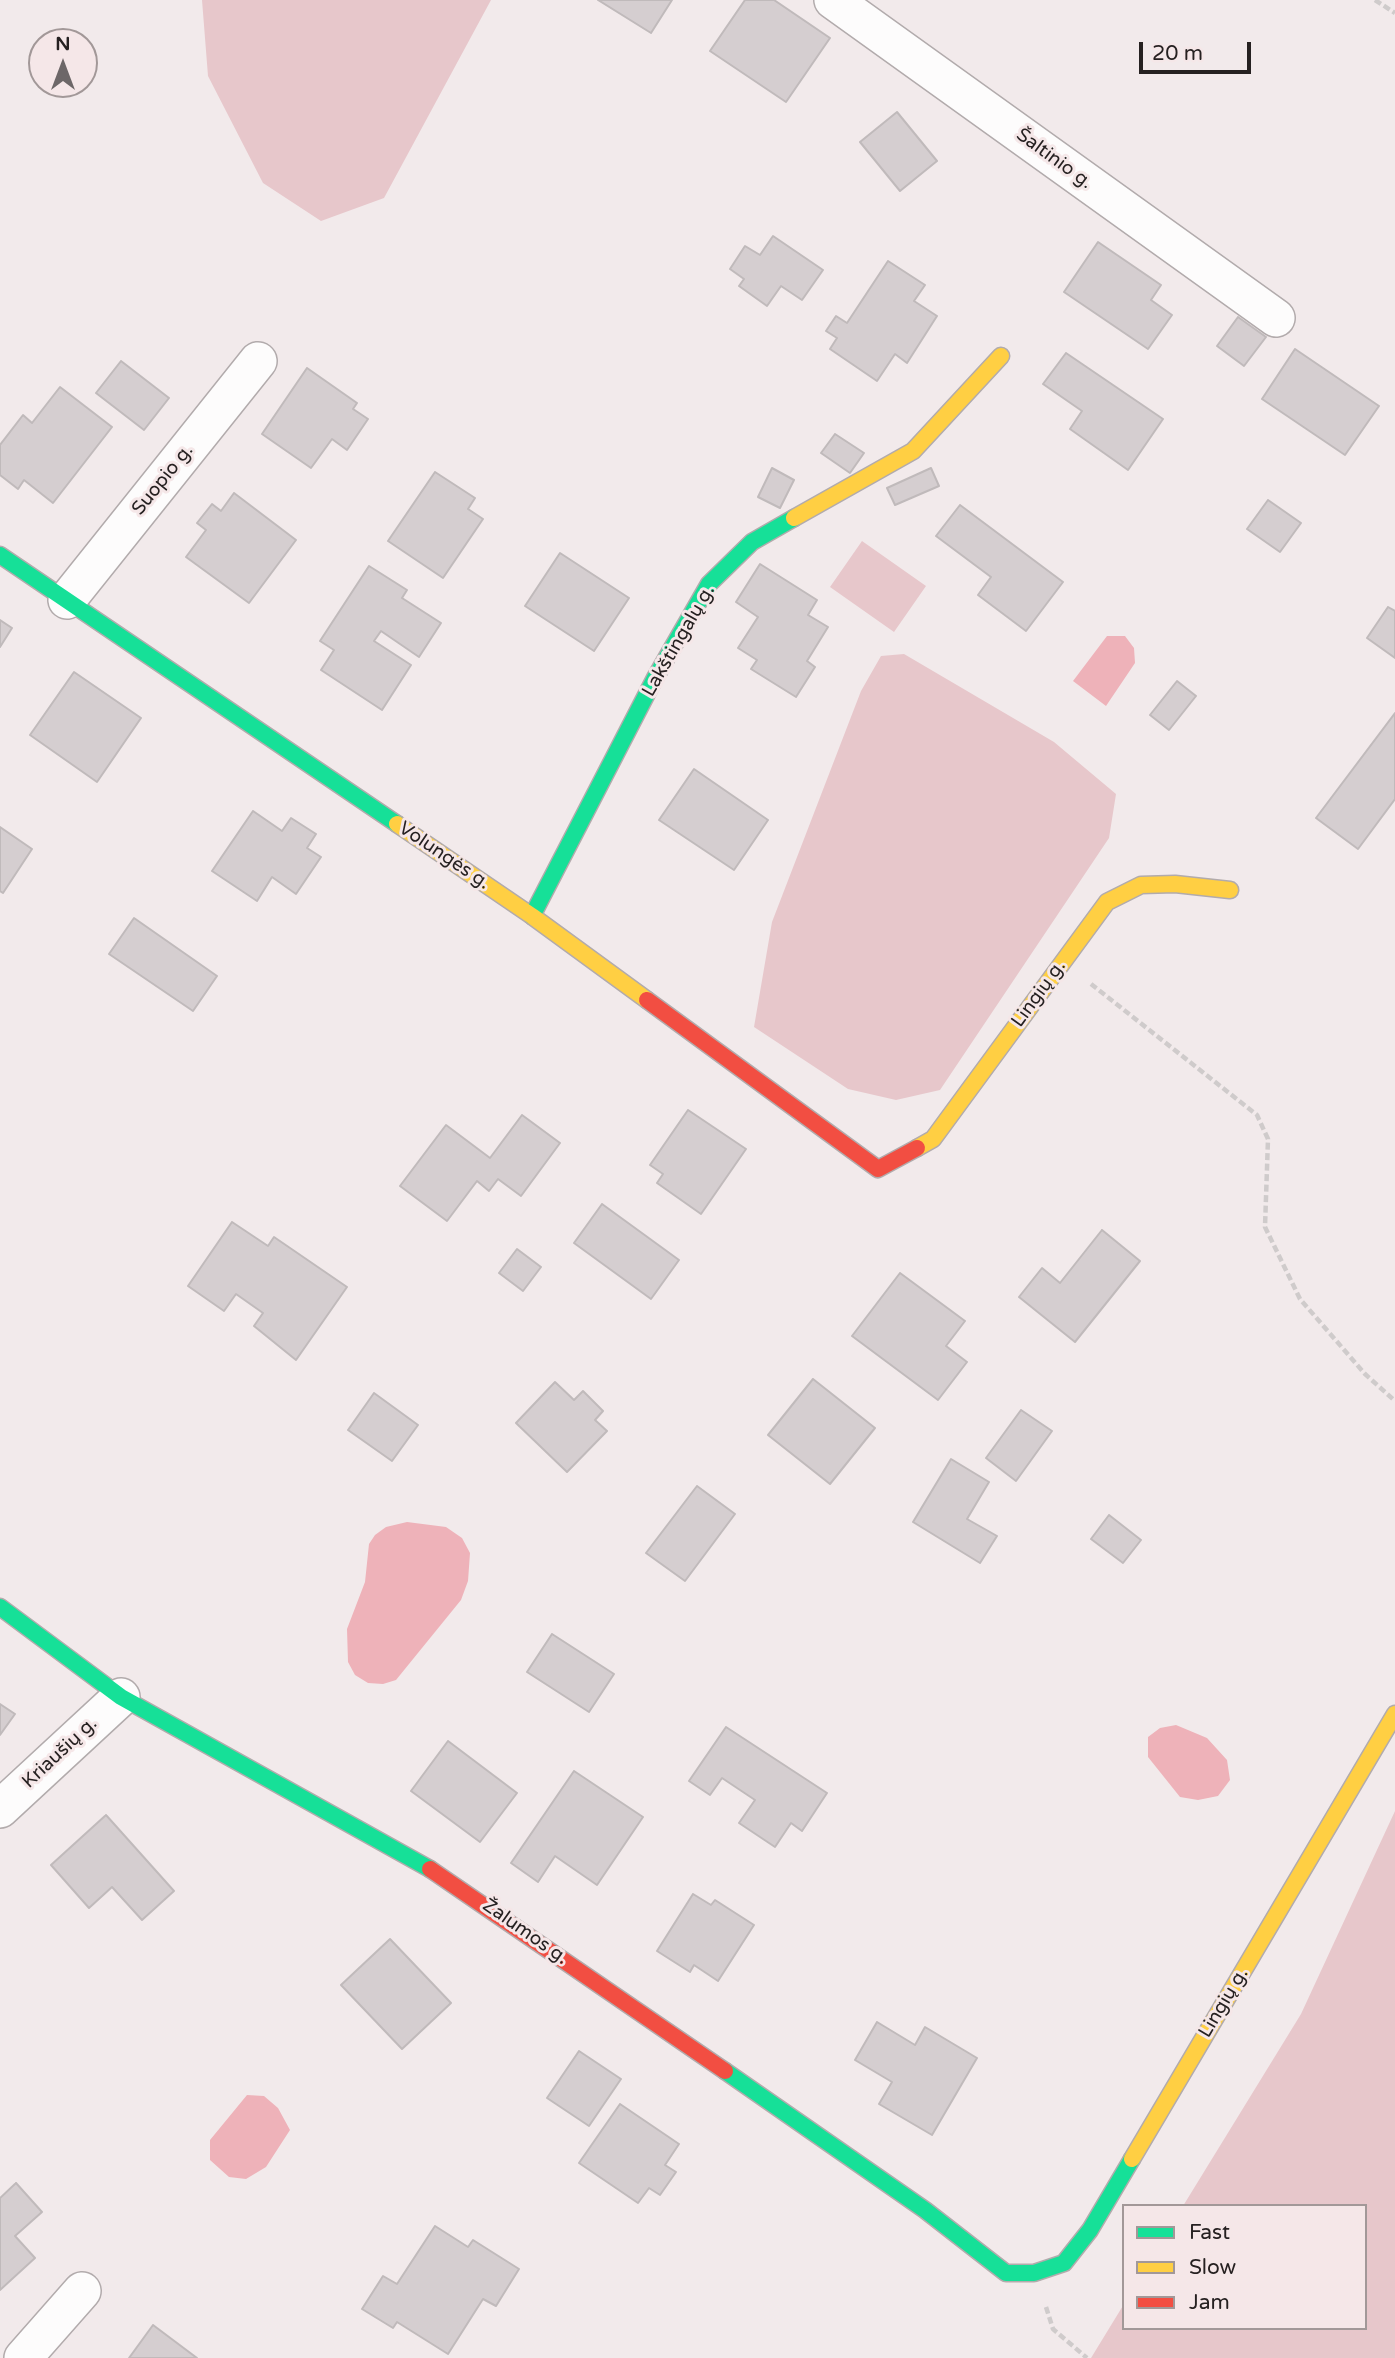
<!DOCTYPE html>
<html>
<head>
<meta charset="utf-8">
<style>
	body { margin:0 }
	#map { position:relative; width:1395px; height:2358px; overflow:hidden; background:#f2eaeb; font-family:"Varela Round",sans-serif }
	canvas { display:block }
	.legend { position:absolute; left:1122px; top:2204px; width:245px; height:126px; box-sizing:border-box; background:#f5e7e8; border:2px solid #a29898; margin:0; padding:9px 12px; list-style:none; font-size:21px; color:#262121 }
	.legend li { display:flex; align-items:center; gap:14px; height:35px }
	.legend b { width:35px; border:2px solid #a29898 }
	.north { position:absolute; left:28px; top:28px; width:70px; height:70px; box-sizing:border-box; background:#f5e7e8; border:2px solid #a29898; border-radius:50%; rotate:0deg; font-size:19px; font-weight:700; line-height:28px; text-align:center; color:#262121 }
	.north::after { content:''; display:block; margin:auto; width:24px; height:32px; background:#6d6768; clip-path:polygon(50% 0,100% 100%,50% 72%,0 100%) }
	.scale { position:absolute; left:1139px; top:42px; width:112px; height:32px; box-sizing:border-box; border:4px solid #262121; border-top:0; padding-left:9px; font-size:21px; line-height:24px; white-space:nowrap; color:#262121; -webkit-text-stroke:5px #f5e7e8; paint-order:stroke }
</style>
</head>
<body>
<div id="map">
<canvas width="1395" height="2358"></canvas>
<ul class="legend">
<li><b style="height:9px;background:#16e098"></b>Fast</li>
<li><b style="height:9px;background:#ffcf43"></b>Slow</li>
<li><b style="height:9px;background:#f24e42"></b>Jam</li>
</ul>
<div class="north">N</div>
<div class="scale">20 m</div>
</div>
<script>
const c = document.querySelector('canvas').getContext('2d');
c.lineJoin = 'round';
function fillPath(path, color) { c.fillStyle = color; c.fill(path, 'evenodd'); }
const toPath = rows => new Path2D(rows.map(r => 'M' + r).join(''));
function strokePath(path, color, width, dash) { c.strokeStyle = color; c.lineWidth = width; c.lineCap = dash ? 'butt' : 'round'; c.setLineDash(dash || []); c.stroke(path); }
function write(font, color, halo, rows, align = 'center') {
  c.font = font + ' "Varela Round",sans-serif'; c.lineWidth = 6; c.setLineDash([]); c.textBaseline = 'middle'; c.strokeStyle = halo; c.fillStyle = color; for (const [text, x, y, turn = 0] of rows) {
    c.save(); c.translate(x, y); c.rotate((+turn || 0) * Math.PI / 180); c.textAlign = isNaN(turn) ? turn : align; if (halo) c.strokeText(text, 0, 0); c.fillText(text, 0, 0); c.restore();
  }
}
const green = toPath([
	[202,0,491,0,384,198,321,221,263,183,208,76],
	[862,541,926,586,894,632,830,587],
	[904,654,1054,742,1116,794,1109,838,940,1090,896,1100,848,1089,754,1027,772,922,861,691,881,656],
	[1395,1811,1395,2358,1091,2358,1124,2304,1124,2328,1365,2328,1365,2206,1183,2206,1301,2014]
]);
const water = toPath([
	[1107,636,1125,636,1134,648,1135,663,1106,706,1073,681],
	[407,1522,446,1527,462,1538,470,1553,468,1581,461,1600,396,1680,383,1684,368,1683,355,1675,348,1662,347,1629,365,1582,369,1544,375,1535,386,1527],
	[1176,1725,1207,1738,1227,1760,1230,1780,1218,1796,1198,1800,1180,1797,1148,1757,1148,1737,1160,1728],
	[247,2095,264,2096,278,2108,290,2130,266,2167,246,2179,229,2177,210,2160,210,2140]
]);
const building = toPath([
	[598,0,672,0,651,33,598,0],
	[745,0,774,0,830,38,786,102,710,51,745,0],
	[897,112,937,161,900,191,860,142,897,112],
	[773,236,823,270,802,300,781,286,767,306,739,286,744,279,730,269,745,246,760,255,773,236],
	[1098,242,1161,285,1151,300,1172,315,1148,349,1064,292,1098,242],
	[888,261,925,285,914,301,937,316,907,363,895,354,877,381,830,349,837,338,826,331,836,316,847,323,888,261],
	[1238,317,1266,337,1244,366,1217,346,1238,317],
	[1295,349,1379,406,1345,455,1262,399,1295,349],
	[1066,353,1163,419,1128,470,1070,429,1082,411,1043,384,1066,353],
	[121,361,169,398,144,430,96,393,121,361],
	[307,368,357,403,353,409,368,419,347,450,332,439,311,468,262,434,307,368],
	[60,387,112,427,53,503,24,480,18,489,0,475,0,445,23,415,32,423,60,387],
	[835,434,864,453,850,473,821,453,835,434],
	[772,468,794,480,780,508,758,497,772,468],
	[931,468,939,486,895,505,887,488,931,468],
	[435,472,475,498,468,509,483,519,443,578,388,541,435,472],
	[234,493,296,540,249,603,186,557,206,530,197,523,212,504,221,511,234,493],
	[1268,500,1301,523,1280,552,1247,529,1268,500],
	[960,505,1063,582,1026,631,978,595,991,577,936,536,960,505],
	[560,553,629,598,594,651,525,606,560,553],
	[760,564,817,600,808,615,828,627,807,661,815,667,796,697,751,669,757,660,738,648,758,617,736,602,760,564],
	[369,566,407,590,402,598,441,623,419,657,381,631,374,641,411,665,382,710,321,670,334,650,320,641,369,566],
	[1388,607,1395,611,1395,658,1367,638,1388,607],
	[0,620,12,628,0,647,0,620],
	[74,672,141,718,97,782,30,735,74,672],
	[1177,681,1196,696,1169,730,1150,715,1177,681],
	[1395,713,1395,799,1358,849,1316,818,1395,713],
	[694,769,768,820,734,870,659,820,694,769],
	[253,811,282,831,291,818,316,834,307,848,321,857,296,894,272,877,257,901,212,871,253,811],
	[0,827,32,849,3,893,0,891,0,827],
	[134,918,217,976,193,1011,109,954,134,918],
	[688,1110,746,1149,701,1214,657,1183,663,1174,650,1165,688,1110],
	[522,1115,560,1143,521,1196,498,1179,489,1191,477,1181,447,1221,400,1186,446,1125,490,1158,522,1115],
	[602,1204,679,1260,651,1299,574,1243,602,1204],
	[232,1222,268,1246,274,1237,347,1287,296,1360,254,1326,263,1313,236,1294,224,1311,188,1286,232,1222],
	[1102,1230,1140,1261,1075,1342,1019,1297,1042,1268,1060,1283,1102,1230],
	[517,1249,541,1267,523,1291,499,1273,517,1249],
	[900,1273,965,1321,946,1346,967,1362,938,1400,852,1336,900,1273],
	[813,1379,875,1428,830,1484,768,1435,813,1379],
	[555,1382,574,1400,583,1391,603,1411,595,1420,607,1431,567,1472,516,1423,555,1382],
	[374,1393,418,1425,392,1461,348,1430,374,1393],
	[1021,1410,1052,1431,1016,1481,986,1458,1021,1410],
	[951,1459,989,1482,967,1519,997,1536,980,1563,913,1522,951,1459],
	[697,1486,735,1514,685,1581,646,1553,697,1486],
	[1109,1515,1141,1540,1123,1563,1091,1539,1109,1515],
	[552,1634,614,1674,589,1712,527,1672,552,1634],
	[0,1704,15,1714,0,1735,0,1704],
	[726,1727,827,1793,802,1831,791,1823,775,1847,739,1823,755,1800,722,1778,710,1795,689,1781,726,1727],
	[448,1741,517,1793,480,1842,411,1791,448,1741],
	[574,1771,643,1817,597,1885,555,1856,538,1882,511,1863,574,1771],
	[106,1815,174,1891,142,1920,112,1887,89,1908,51,1865,106,1815],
	[693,1894,711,1905,715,1900,754,1925,718,1981,694,1965,690,1972,657,1951,693,1894],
	[390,1939,451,2003,402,2049,341,1985,390,1939],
	[877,2022,915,2045,925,2027,977,2058,932,2135,879,2104,892,2082,855,2060,877,2022],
	[579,2051,621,2079,589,2126,547,2098,579,2051],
	[620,2104,679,2144,665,2165,676,2172,660,2195,649,2188,638,2203,579,2163,620,2104],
	[16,2183,42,2212,15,2236,35,2258,0,2290,0,2198,16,2183],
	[435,2226,468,2247,473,2240,519,2269,496,2306,483,2299,448,2354,397,2322,393,2328,362,2309,383,2276,397,2284,435,2226],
	[153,2325,197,2358,129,2358,153,2325]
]);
const path = toPath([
	[1375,0,1395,13],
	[1091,984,1257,1115,1268,1139,1265,1227,1300,1299,1365,1374,1395,1401],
	[1046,2307,1053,2329,1087,2358]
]);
const street = toPath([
	[833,0,1276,318],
	[67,600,258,361],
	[0,1809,121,1697],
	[23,2358,82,2291]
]);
const fast = toPath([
	[0,555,397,824],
	[532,916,655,678,709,584,752,542,794,518],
	[0,1607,121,1697,430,1869],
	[725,2071,925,2210,1006,2273,1034,2273,1064,2263,1090,2230,1132,2159]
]);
const slow = toPath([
	[794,518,913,451,1001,356],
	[397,824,532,916,647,1000],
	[917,1148,933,1139,1107,902,1141,885,1175,884,1230,890],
	[1132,2159,1395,1714]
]);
const jam = toPath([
	[647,1000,878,1169,917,1148],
	[430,1869,725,2071]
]);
const streetNames = [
	["Šaltinio g.",1054,159,36],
	["Suopio g.",163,480,-51],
	["Lakštingalų g.",679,641,-60],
	["Volungės g.",444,856,34],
	["Lingių g.",1039,994,-54],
	["Kriaušių g.",60,1753,-43],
	["Žalumos g.",525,1932,35],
	["Lingių g.",1224,2003,-59]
];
fillPath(green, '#e7c7cb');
fillPath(water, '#eeb2b9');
fillPath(building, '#d5ced0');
strokePath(building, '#c0babb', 2);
strokePath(street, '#b2abac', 40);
strokePath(fast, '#b2abac', 19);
strokePath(slow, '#b2abac', 19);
strokePath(jam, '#b2abac', 19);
strokePath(path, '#cfcbcb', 4.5, [7, 3.5]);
strokePath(street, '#fdfcfc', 37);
strokePath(fast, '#16e098', 16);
strokePath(slow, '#ffcf43', 16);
strokePath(jam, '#f24e42', 16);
write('19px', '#262121', '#f5e7e8', streetNames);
</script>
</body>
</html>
